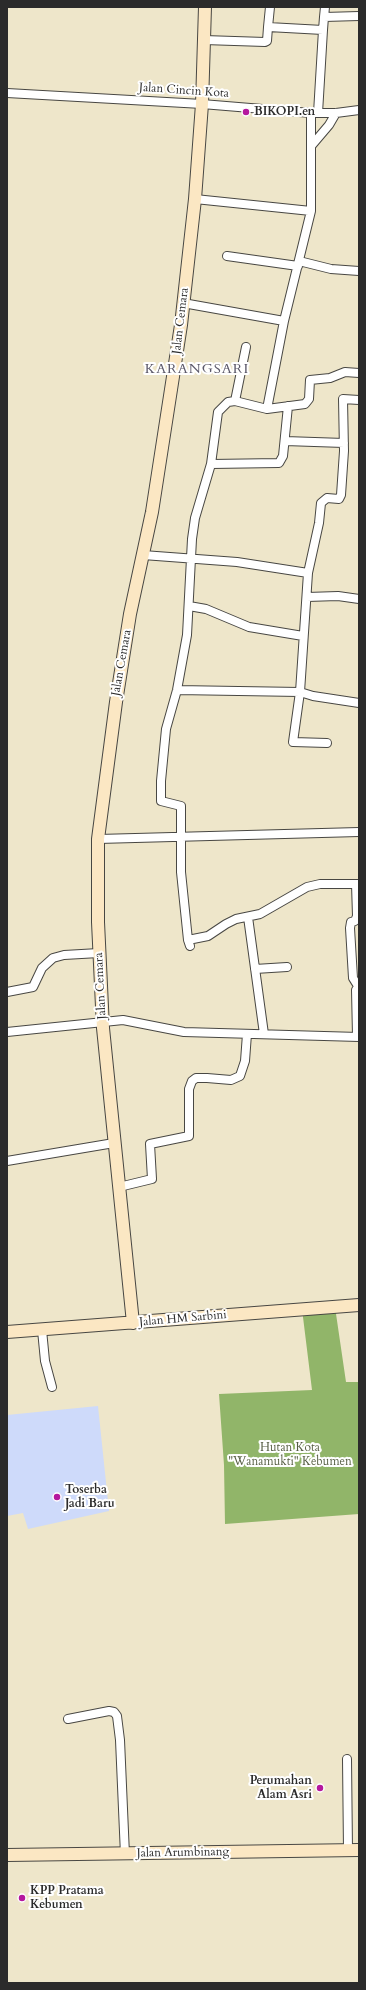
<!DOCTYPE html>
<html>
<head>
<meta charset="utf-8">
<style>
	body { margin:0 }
	#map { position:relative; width:366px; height:1990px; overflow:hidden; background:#eee6ca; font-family:Cardo,serif }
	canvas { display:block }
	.frame { position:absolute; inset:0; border:8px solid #2b2b2b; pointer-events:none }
</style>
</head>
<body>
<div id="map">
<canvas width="366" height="1990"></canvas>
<div class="frame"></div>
</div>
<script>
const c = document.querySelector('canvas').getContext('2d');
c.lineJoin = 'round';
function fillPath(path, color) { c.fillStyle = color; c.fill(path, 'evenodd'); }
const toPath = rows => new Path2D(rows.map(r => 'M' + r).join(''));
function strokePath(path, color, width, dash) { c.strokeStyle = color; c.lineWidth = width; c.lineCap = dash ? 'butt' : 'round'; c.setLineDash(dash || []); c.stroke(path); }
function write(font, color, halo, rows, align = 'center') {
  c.font = font + ' Cardo,serif'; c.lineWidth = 4; c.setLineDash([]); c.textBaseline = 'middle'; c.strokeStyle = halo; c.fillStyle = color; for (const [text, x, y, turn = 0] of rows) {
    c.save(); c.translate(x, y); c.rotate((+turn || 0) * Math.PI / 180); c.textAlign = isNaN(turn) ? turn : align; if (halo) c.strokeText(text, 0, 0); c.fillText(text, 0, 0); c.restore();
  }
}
const built = toPath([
	[98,1406,109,1511,28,1529,23,1513,7,1516,7,1415]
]);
const forest = toPath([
	[335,1307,346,1382,359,1382,359,1514,225,1524,224,1465,219,1394,312,1390,302,1309]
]);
const street = toPath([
	[324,17,325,7],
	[268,27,270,7],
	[204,40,265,42,267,41,268,27,323,30,324,17,359,16],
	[7,93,202,104,311,113,336,113,359,110],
	[318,113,323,30],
	[312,145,329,125,336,113],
	[195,199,311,211],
	[227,256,298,266],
	[299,261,331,269,359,271],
	[183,303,284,321],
	[235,401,246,347],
	[267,409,284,321,311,211,311,113],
	[285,441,344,443],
	[211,464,279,463,283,456,288,406],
	[143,555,237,562,308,573],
	[307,597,338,596,359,599],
	[189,606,206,609,249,627,303,636],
	[177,690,300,692,313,696,359,703],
	[327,743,293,742,300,692,308,573,319,523,321,503,327,498,339,499,341,495,344,451,343,399,359,400],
	[98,839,359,832],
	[356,884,357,916,355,921,351,922,350,928,353,978,358,986],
	[248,917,264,1034],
	[188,940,181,872,181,806,161,801,161,781,166,729,177,690,187,635,192,539,195,518,211,464,218,412,228,402,235,401,267,409,305,404,309,399,310,380,330,378,345,372,359,373],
	[190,946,188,940,208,936,226,924,236,919,260,914,307,887,320,884,359,884],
	[255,969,287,967],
	[7,992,33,987,42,968,53,958,64,955,99,953],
	[7,1032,123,1020,184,1032,359,1037],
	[357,1036,356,990,359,986],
	[7,1161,114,1143],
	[119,1187,152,1179,150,1144,189,1136,189,1089,192,1081,196,1078,207,1078,231,1080,240,1076,245,1061,247,1034],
	[42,1330,45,1361,52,1387],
	[68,1719,109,1711,114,1712,117,1716,120,1740,125,1855],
	[347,1759,348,1850]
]);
const secondary = toPath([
	[133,1323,103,1028,98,922,98,839,116,702,130,614,152,512,181,325,195,199,202,104,205,7],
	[7,1332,359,1305],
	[7,1855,359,1850]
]);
const markers = [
	[246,112,4,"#b5179e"],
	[57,1497,4,"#b5179e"],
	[320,1788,4,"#b5179e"],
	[22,1898,4,"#b5179e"]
];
const streetNames = [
	["Jalan Cincin Kota",184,91,4],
	["Jalan Cemara",181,321,-83],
	["Jalan Cemara",122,663,-80],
	["Jalan Cemara",101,986,-93],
	["Jalan HM Sarbini",183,1319,-5],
	["Jalan Arumbinang",183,1853,-1]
];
const poiNames = [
	["BIKOPI.en",254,112],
	["Toserba",65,1490],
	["Jadi Baru",65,1504],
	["Perumahan",312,1781,"right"],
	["Alam Asri",312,1795,"right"],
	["KPP Pratama",30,1891],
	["Kebumen",30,1905]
];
const parkNames = [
	["Hutan Kota",290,1448],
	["\"Wanamukti\" Kebumen",290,1462]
];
const quarterNames = [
	["KARANGSARI",197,370]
];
fillPath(built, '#cedafa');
fillPath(forest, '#91b569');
strokePath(street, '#484743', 10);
strokePath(secondary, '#484743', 14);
strokePath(street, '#fff', 8);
strokePath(secondary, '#fbe7c3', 12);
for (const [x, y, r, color] of markers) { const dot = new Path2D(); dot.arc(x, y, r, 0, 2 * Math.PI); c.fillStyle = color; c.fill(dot); strokePath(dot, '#fff', 1.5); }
write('12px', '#2b2b2b', '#fff', streetNames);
write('bold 12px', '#2b2b2b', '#fff', poiNames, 'left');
write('12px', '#555d42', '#fff', parkNames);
c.letterSpacing = '1px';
write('14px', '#5c596a', '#fff', quarterNames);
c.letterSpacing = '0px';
</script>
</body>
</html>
